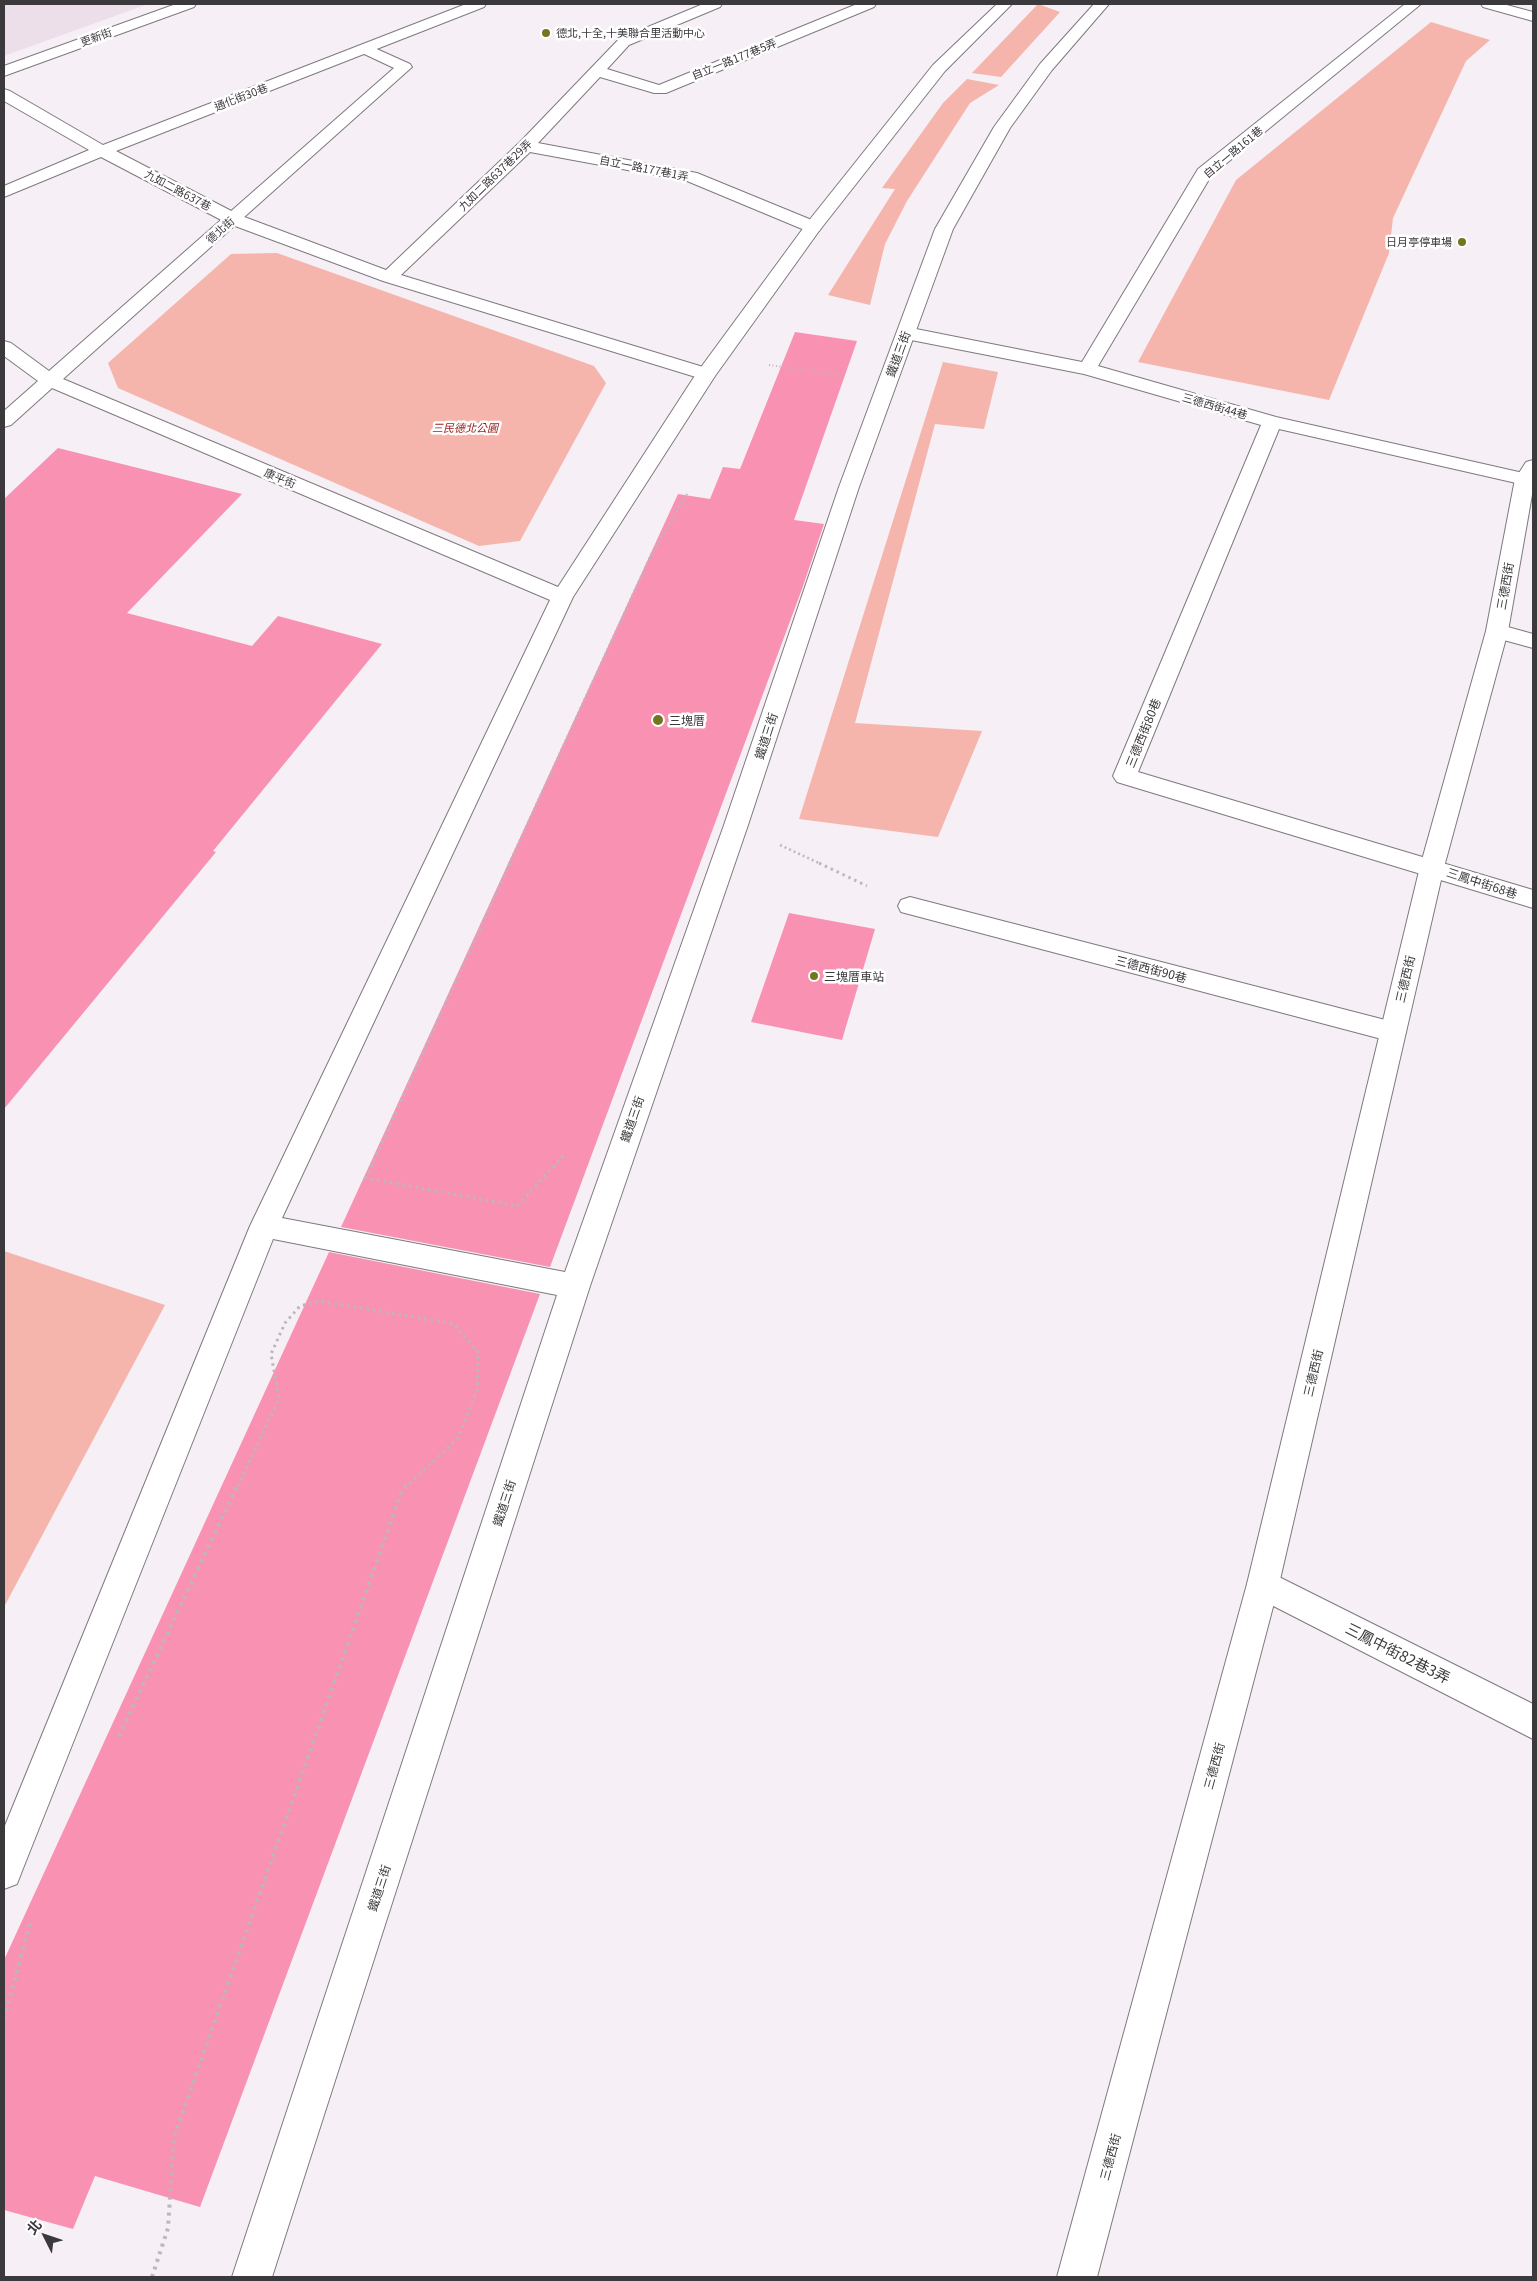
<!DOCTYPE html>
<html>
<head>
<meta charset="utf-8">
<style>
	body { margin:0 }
	#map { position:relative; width:1537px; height:2281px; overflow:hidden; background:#f6eff5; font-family:Georgia,"Noto Sans TC",serif }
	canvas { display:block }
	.frame { position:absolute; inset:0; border:5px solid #3c393c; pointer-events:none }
	.north { position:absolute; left:20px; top:2211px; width:50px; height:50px; -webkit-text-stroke:4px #fff; paint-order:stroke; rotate:311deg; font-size:14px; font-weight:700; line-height:20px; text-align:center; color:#3c393c }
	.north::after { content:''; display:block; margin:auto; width:18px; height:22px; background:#3c393c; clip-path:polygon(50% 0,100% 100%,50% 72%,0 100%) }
</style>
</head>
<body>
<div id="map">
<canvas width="1537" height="2281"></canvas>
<div class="frame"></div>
<div class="north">北</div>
</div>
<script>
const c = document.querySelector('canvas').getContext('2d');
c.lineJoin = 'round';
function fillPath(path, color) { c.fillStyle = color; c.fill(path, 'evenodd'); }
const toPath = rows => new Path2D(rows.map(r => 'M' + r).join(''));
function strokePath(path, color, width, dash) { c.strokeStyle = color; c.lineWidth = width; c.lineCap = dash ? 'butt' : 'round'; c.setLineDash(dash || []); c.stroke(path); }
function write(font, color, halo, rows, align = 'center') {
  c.font = font + ' Georgia,"Noto Sans TC",serif'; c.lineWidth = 5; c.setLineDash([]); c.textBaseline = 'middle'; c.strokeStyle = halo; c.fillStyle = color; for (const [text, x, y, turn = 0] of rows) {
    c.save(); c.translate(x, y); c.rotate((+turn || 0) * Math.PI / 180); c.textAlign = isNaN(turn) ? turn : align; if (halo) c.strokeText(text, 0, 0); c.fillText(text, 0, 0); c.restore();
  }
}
const built = toPath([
	[4,4,148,4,4,56]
]);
const green = toPath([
	[1038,4,1060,12,1001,77,972,73],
	[1431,22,1490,40,1466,61,1393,218,1389,253,1329,400,1138,362,1236,180],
	[967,79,999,85,970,103,907,201,885,244,870,305,828,295,895,189,882,188,943,103],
	[277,253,594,366,606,383,520,541,479,546,118,388,108,363,231,254],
	[943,362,998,372,984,429,935,424,855,723,982,731,938,837,799,819],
	[4,1251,165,1305,4,1607]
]);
const building = toPath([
	[795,332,857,341,794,520,824,524,802,589,550,1267,341,1227,678,494,710,499,723,467,740,469],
	[58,448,242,494,127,613,252,646,278,616,382,644,213,851,216,852,4,1109,4,499],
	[789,913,875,929,842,1040,751,1022],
	[329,1252,540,1294,200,2207,95,2176,73,2229,4,2210,4,1960]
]);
const pathFar3 = toPath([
	[769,365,840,375]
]);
const pathFar2 = toPath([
	[780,845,821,864],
	[509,864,651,555,687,494]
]);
const pathFar1 = toPath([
	[510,863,366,1178,517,1206,565,1154],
	[819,863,867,886],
	[238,1486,279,1399,271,1354,285,1323,300,1306,320,1301,454,1324,478,1352,477,1391,458,1438,407,1486]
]);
const path = toPath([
	[119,1736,238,1484],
	[4,2019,31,1919],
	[152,2277,168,2228,174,2137,402,1490,408,1484]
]);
const lane = toPath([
	[466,4,486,4,484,7,116,151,239,215,386,270,520,142,619,39,703,4,722,4,720,7,629,45,607,69,659,85,857,4,876,4,874,7,666,93,654,93,600,77,538,143,697,173,819,223,822,227,819,231,807,231,687,181,530,152,401,275,713,370,716,374,713,378,706,380,699,378,383,281,227,223,101,157,4,197,4,186,89,150,4,101,4,89,10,91,103,145,466,4],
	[1405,4,1421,4,1211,176,1098,366,1276,417,1532,475,1533,482,1525,485,1279,429,1138,772,1533,890,1533,908,1117,782,1113,776,1261,425,1084,374,906,339,899,337,897,333,899,329,906,327,1082,362,1198,169,1405,4],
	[1497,624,1533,634,1533,648,1489,636,1486,631,1489,626,1497,624],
	[910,897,1393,1022,1402,1025,1406,1032,1402,1039,1393,1042,901,912,898,906,901,900,910,897],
	[1263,1569,1533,1704,1533,1739,1252,1595,1247,1584,1252,1573,1263,1569]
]);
const street = toPath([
	[176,4,196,4,194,7,4,76,4,66,176,4],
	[997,4,1012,4,945,71,819,231,715,376,573,597,282,1218,565,1272,724,825,839,487,935,229,994,127,1040,64,1094,4,1109,4,1052,70,1010,128,953,229,859,487,748,825,590,1286,272,2277,232,2277,557,1295,273,1239,22,1871,17,1884,4,1889,4,1828,250,1226,550,600,52,388,11,425,4,427,4,411,38,381,4,356,4,341,11,343,49,371,394,68,360,52,357,49,360,46,365,44,370,46,410,64,412,67,63,379,558,587,696,374,807,223,933,65,997,4],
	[1481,4,1503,4,1533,12,1533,21,1483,7,1481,4],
	[1533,460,1533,489,1508,631,1444,867,1279,1584,1097,2277,1057,2277,1247,1584,1420,867,1486,631,1515,479,1526,462,1533,460]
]);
const markers = [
	[546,33,5,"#73761e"],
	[1462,242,5,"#73761e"],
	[658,720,6,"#73761e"],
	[814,976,5,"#73761e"]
];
const farPoinames = [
	["德北,十全,十美聯合里活動中心",556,33],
	["日月亭停車場",1452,242,"right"]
];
const farStreetnames = [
	["更新街",96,37,-20],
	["自立一路177巷5弄",734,59,-22],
	["通化街30巷",241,97,-21],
	["自立一路161巷",1233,152,-40],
	["自立一路177巷1弄",644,168,11],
	["九如二路637巷29弄",495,175,-44],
	["九如二路637巷",178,190,28],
	["德北街",220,230,-42],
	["三德西街44巷",1215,406,16],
	["康平街",280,478,23]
];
const farParknames = [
	["三民德北公園",465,428]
];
const streetNames = [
	["鐵道三街",898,354,-70],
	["三德西街",1505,586,-80],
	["三德西街80巷",1143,733,-68],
	["鐵道三街",766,736,-72],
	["三鳳中街68巷",1482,883,18],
	["三德西街90巷",1151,969,15],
	["三德西街",1405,979,-77],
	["鐵道三街",632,1119,-71],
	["三德西街",1313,1373,-77],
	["鐵道三街",504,1503,-72],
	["三德西街",1214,1766,-75],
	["鐵道三街",379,1888,-72],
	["三德西街",1110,2157,-75]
];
const poiNames = [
	["三塊厝",669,720],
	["三塊厝車站",824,976]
];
const nearStreetnames = [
	["三鳳中街82巷3弄",1398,1653,27]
];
fillPath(built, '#ecdfea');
fillPath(green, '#f5b5ac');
fillPath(building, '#f991b3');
strokePath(lane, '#7f797e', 2);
strokePath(street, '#7f797e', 2);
strokePath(pathFar3, '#bdb7bd', 2, [1, 2.5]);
strokePath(pathFar2, '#bdb7bd', 2.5, [2, 3]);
strokePath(pathFar1, '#bdb7bd', 3, [2.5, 4]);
strokePath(path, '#bdb7bd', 4, [3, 5]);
fillPath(lane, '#fff');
fillPath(street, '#fff');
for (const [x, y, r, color] of markers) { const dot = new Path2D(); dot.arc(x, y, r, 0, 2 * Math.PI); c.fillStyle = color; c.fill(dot); strokePath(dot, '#fff', 2); }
write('11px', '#3c393c', '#fff', farPoinames, 'left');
write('11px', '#3c393c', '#fff', farStreetnames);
write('italic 11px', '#9c211d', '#fff', farParknames);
write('12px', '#3c393c', '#fff', streetNames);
write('12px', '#3c393c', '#fff', poiNames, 'left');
write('15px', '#3c393c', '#fff', nearStreetnames);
</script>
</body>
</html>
